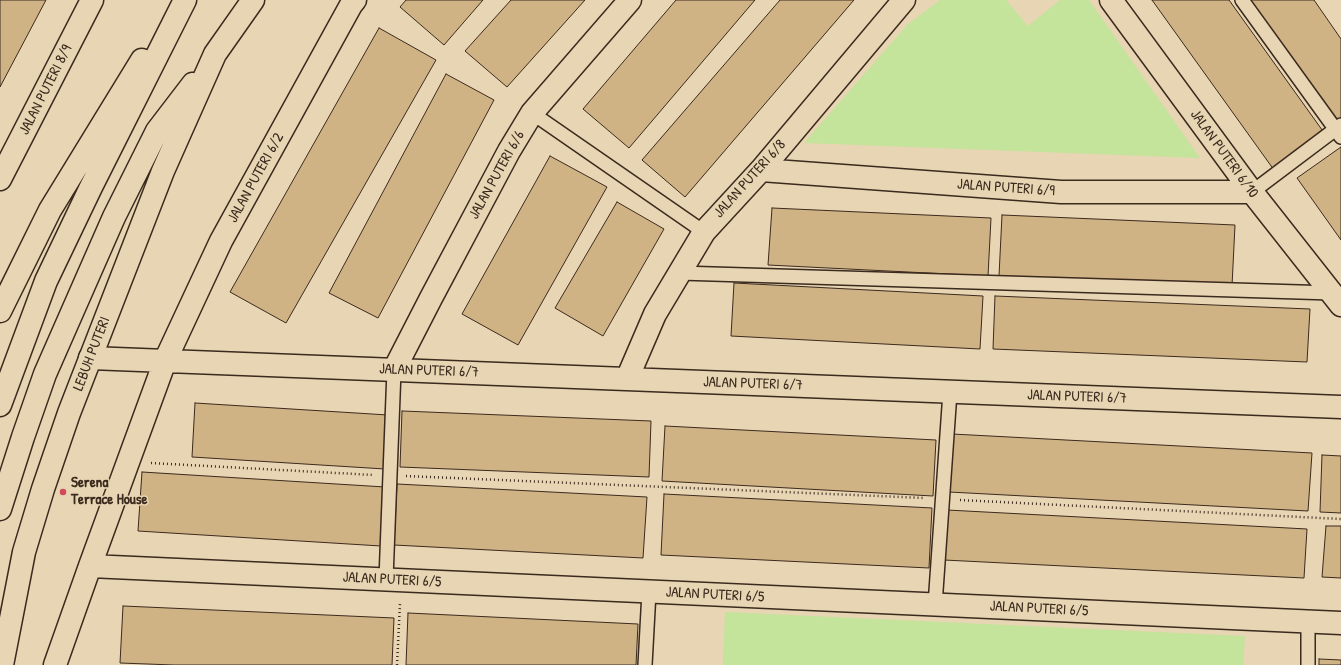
<!DOCTYPE html>
<html>
<head>
<meta charset="utf-8">
<style>
	body { margin:0 }
	canvas { display:block; background:#e7d5b3 }
</style>
</head>
<body>
<canvas width="1341" height="665"></canvas>
<script>
const c = document.querySelector('canvas').getContext('2d');
c.lineJoin = 'round';
function fillPath(path, color) { c.fillStyle = color; c.fill(path, 'evenodd'); }
const toPath = rows => new Path2D(rows.map(r => 'M' + r).join(''));
function strokePath(path, color, width, dash) { c.strokeStyle = color; c.lineWidth = width; c.lineCap = dash ? 'butt' : 'round'; c.setLineDash(dash || []); c.stroke(path); }
function write(font, color, halo, rows, align = 'center') {
  c.font = font + ' "Patrick Hand",sans-serif'; c.lineWidth = 3; c.setLineDash([]); c.textBaseline = 'middle'; c.strokeStyle = halo; c.fillStyle = color; for (const [text, x, y, turn = 0] of rows) {
    c.save(); c.translate(x, y); c.rotate((+turn || 0) * Math.PI / 180); c.textAlign = isNaN(turn) ? turn : align; if (halo) c.strokeText(text, 0, 0); c.fillText(text, 0, 0); c.restore();
  }
}
const green = toPath([
	[940,0,1006,0,1028,26,1060,0,1089,0,1200,158,804,143,908,24],
	[725,612,1245,636,1243,665,723,665]
]);
const building = toPath([
	[0,0,46,0,0,87,0,0],
	[406,0,483,0,444,45,400,7,406,0],
	[511,0,585,0,507,87,465,51,511,0],
	[676,0,755,0,629,148,583,109,676,0],
	[780,0,854,0,685,197,642,160,780,0],
	[1152,0,1229,0,1325,134,1274,170,1152,0],
	[1250,0,1314,0,1341,39,1341,120,1337,123,1250,0],
	[379,28,436,60,286,323,230,292,379,28],
	[446,74,494,100,378,318,329,293,446,74],
	[1341,147,1341,240,1297,178,1341,147],
	[550,156,607,187,518,345,462,314,550,156],
	[617,202,664,229,603,336,555,308,617,202],
	[772,208,991,218,988,276,768,265,772,208],
	[1002,215,1235,225,1232,286,999,276,1002,215],
	[734,283,983,296,980,349,731,336,734,283],
	[995,296,1310,309,1307,362,993,349,995,296],
	[195,403,388,415,385,469,192,457,195,403],
	[402,411,651,421,649,477,400,467,402,411],
	[665,426,936,440,933,496,662,481,665,426],
	[952,434,1312,453,1308,511,949,492,952,434],
	[1322,455,1341,456,1341,513,1320,512,1322,455],
	[142,472,385,487,381,546,138,531,142,472],
	[397,484,647,497,643,558,394,545,397,484],
	[664,494,932,508,929,568,661,555,664,494],
	[947,510,1307,529,1304,578,944,560,947,510],
	[1326,526,1341,526,1341,578,1322,577,1326,526],
	[123,606,394,618,392,665,174,665,120,663,123,606],
	[408,613,638,624,636,665,406,665,408,613],
	[1319,659,1341,660,1341,665,1319,665,1319,659]
]);
const path = toPath([
	[151,463,374,475],
	[406,476,925,498],
	[960,500,1341,519],
	[397,665,400,603]
]);
const lane = toPath([
	[1242,0,1341,137],
	[532,113,704,232],
	[1252,192,1341,125],
	[680,273,1332,293],
	[386,579,394,370],
	[935,605,950,392],
	[645,665,649,592],
	[1308,665,1308,622]
]);
const street = toPath([
	[1111,0,1252,192,1341,305],
	[761,170,1061,192,1252,192],
	[0,179,92,0],
	[90,358,1341,407],
	[394,370,431,298,509,151,532,113,630,0],
	[627,379,655,314,704,232,761,170,904,0],
	[90,566,1341,623],
	[55,665,90,566,165,361,221,241,351,5,355,0]
]);
const secondary = toPath([
	[0,311,50,210,142,60],
	[0,405,46,281,91,187,185,0],
	[0,509,23,437,45,374,114,217,157,131,193,84],
	[2,665,24,552,43,489,69,413,163,171,215,54,253,0]
]);
const markers = [
	[63,492,4,"#d1495b"]
];
const streetNames = [
	["JALAN PUTERI 8/9",46,90,-63],
	["JALAN PUTERI 6/10",1224,154,54],
	["JALAN PUTERI 6/6",497,175,-61],
	["JALAN PUTERI 6/2",256,178,-61],
	["JALAN PUTERI 6/8",750,179,-48],
	["JALAN PUTERI 6/9",1006,188,4],
	["LEBUH PUTERI",92,354,-69],
	["JALAN PUTERI 6/7",429,371,2],
	["JALAN PUTERI 6/7",753,384,2],
	["JALAN PUTERI 6/7",1077,397,2],
	["JALAN PUTERI 6/5",392,580,3],
	["JALAN PUTERI 6/5",715,595,3],
	["JALAN PUTERI 6/5",1039,609,3]
];
const poiNames = [
	["Serena",71,483],
	["Terrace House",71,500]
];
fillPath(green, '#c4e39b');
fillPath(building, '#d0b385');
strokePath(building, '#3b2a1e', 1);
strokePath(lane, '#3b2a1e', 16);
strokePath(street, '#3b2a1e', 25);
strokePath(secondary, '#3b2a1e', 25);
strokePath(path, '#3b2a1e', 2.5, [1, 3]);
strokePath(lane, '#e7d5b3', 13);
strokePath(street, '#e7d5b3', 22);
strokePath(secondary, '#e7d5b3', 22);
for (const [x, y, r, color] of markers) { const dot = new Path2D(); dot.arc(x, y, r, 0, 2 * Math.PI); c.fillStyle = color; c.fill(dot); strokePath(dot, '#e7d5b3', 1.5); }
write('15px', '#3b2a1e', '#e7d5b3', streetNames);
write('bold 15px', '#3b2a1e', '#e7d5b3', poiNames, 'left');
</script>
</body>
</html>
